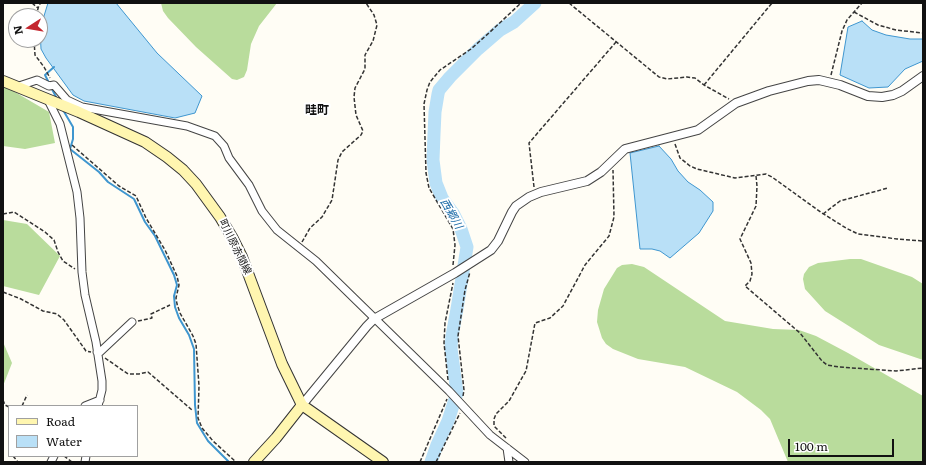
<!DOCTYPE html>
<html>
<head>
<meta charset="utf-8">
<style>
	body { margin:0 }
	#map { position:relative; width:926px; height:465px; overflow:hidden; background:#fffdf5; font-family:Literata,serif }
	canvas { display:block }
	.frame { position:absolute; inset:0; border:4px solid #111; pointer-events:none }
	.legend { position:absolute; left:8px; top:405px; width:130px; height:52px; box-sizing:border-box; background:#fff; border:1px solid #a0a0a0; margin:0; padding:5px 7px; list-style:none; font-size:12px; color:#111 }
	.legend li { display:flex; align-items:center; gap:8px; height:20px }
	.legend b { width:20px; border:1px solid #a0a0a0 }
	.north { position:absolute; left:8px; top:8px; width:40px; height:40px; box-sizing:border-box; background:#fff; border:1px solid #a0a0a0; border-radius:50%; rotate:258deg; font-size:11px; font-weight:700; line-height:16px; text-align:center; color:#111 }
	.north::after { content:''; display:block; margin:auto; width:14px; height:18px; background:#c4262e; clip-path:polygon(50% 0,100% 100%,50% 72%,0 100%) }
	.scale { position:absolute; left:788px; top:439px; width:106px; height:18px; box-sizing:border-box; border:2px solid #111; border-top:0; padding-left:5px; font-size:12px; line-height:14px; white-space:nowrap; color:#111; -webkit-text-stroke:3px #fff; paint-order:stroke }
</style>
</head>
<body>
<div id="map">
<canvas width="926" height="465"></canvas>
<div class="frame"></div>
<ul class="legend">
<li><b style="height:5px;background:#fff6b0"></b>Road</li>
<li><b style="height:11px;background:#b9e0f7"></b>Water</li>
</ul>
<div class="north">N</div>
<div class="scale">100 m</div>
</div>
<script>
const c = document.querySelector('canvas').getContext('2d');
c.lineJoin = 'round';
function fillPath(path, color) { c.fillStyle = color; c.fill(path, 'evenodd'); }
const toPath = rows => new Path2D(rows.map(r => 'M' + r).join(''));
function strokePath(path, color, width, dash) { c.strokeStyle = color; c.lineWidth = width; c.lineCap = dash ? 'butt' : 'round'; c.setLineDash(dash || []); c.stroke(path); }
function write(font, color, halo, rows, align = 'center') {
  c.font = font + ' Literata,"Noto Sans JP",serif'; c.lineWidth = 4; c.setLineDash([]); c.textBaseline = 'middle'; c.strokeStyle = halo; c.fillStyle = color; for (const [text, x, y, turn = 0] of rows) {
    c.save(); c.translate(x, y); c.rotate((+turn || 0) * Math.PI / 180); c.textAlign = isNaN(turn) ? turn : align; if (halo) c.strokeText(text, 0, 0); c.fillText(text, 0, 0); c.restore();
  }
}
const forest = toPath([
	[161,3,277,3,259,26,251,44,247,70,244,77,237,80,232,79,196,47,168,18,163,11],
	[3,85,49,112,55,143,25,149,3,146],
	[3,220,27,224,60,256,39,295,3,286],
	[850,259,861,259,912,277,923,284,923,360,879,345,825,311,805,289,803,279,804,274,809,267,818,263],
	[632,264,644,267,725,321,773,329,799,330,816,336,848,353,923,396,923,462,788,462,770,419,761,410,737,392,685,367,638,359,613,349,606,344,602,338,597,322,598,310,604,289,617,268,622,265],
	[3,342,12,363,3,386]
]);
const water = toPath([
	[48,3,116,3,157,53,202,96,195,113,175,118,84,101,73,95,46,58,41,49,40,29,48,3],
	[862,21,872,30,886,35,910,39,923,39,923,61,905,69,888,87,869,88,840,75,848,27,862,21],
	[659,146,671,159,678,171,688,182,700,190,713,202,713,211,699,233,670,258,660,251,652,249,640,249,630,153,659,146]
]);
const stream = toPath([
	[49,83,45,75,54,67],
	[51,87,57,99],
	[63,110,73,127,73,139,70,149,99,172,108,182,134,199,145,222,155,236,174,275,177,285,174,296,175,307,179,318,189,335,194,349,195,405,197,423,208,441,229,462]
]);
const river = toPath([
	[431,462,437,445,448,421,457,393,451,348,452,336,457,309,467,247,461,229,453,213,442,198,436,183,433,160,434,134,435,112,438,94,439,90,450,77,478,49,500,30,514,22,535,3]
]);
const path = toPath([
	[32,3,38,8],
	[569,3,659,77,667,79,687,77,695,78,704,85,729,99],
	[854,12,878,25,896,30,923,33],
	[36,16,39,5,41,3],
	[34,40,35,55,44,67,50,78],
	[831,75,842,31,847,20,862,3],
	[704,85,772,3],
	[675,144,680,158,690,166,697,169,735,178,766,174,772,177,822,213,846,228,858,234,897,239,923,241],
	[72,145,119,186,136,196,146,218,165,250,177,276,179,285,176,298,177,304,180,313,193,336,196,344,199,386,198,418,202,428,213,441,236,462],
	[756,176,757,186,756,206,740,239,751,263,752,274,750,281,745,286,800,333,822,361,827,365,839,367,896,371,923,368],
	[534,187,529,143,616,42],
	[3,214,14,212,45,232,54,240,58,252,63,261,75,269],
	[823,214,840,201,888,188],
	[302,242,310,228,322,217,332,200,338,160,342,152,361,135,363,131,356,115,354,97,355,88,365,69,365,55,373,41,377,25,374,15,366,3],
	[453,265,455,245,453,229,429,188,426,173,424,104,427,90,430,82,440,70,471,49,490,32,521,3],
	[3,292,21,299,43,311,57,314,64,320,86,351,91,352],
	[138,321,152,318,151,314,170,305],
	[105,358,128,374,139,374,148,372,192,410],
	[448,380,444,343,445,323,453,283],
	[463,396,464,390,458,336,465,290,470,272],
	[3,400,5,405,9,407],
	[22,406,27,395],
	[9,438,9,449],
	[506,438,494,426,494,419,496,414,509,401,523,376,526,371,535,323,550,318,563,306,585,265,609,236,614,217,613,170],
	[13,456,18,462],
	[64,456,72,462],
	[420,462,447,399],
	[436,462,460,413]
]);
const minor = toPath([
	[16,87,37,80,49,86,54,85,67,100,82,107,187,126,215,136,224,146,229,158,249,185,262,211,277,230,316,261,449,391,490,435,525,462],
	[47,98,60,124,77,192,80,218,82,272,85,295,96,342,102,381,102,390,98,406],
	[97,352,100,352,132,322],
	[85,406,100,400],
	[507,448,509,462],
	[51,462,54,456],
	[85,462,86,456]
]);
const tertiary = toPath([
	[302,405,367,326,374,319,455,273,491,250,498,241,512,212,516,206,529,197,541,192,587,181,601,172,625,149,698,130,736,103,769,91,808,81,819,80,840,85,868,96,882,97,893,95,902,91,923,76]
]);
const secondary = toPath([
	[3,81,79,112,145,142,167,157,183,170,196,184,220,217,232,237,242,257,282,364,302,405,383,462],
	[254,462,276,438,302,405]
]);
const streetNames = [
	["町川原赤間線",235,247,64]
];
const waterNames = [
	["西郷川",451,214,60]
];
const quarterNames = [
	["畦町",317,110]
];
fillPath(forest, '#b9dc9c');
fillPath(water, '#b9e0f7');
strokePath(water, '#3f96cf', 1);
strokePath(stream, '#3f96cf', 2);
strokePath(river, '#b9e0f7', 13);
strokePath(minor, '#444', 9);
strokePath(tertiary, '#444', 10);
strokePath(secondary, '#333', 12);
strokePath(path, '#333', 1.5, [4, 2]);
strokePath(minor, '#fff', 7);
strokePath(tertiary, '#fff', 8);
strokePath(secondary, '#fff6b0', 10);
write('10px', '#111', '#fff', streetNames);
write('italic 11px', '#1768a6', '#fff', waterNames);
write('bold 12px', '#111', '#fff', quarterNames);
</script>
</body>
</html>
